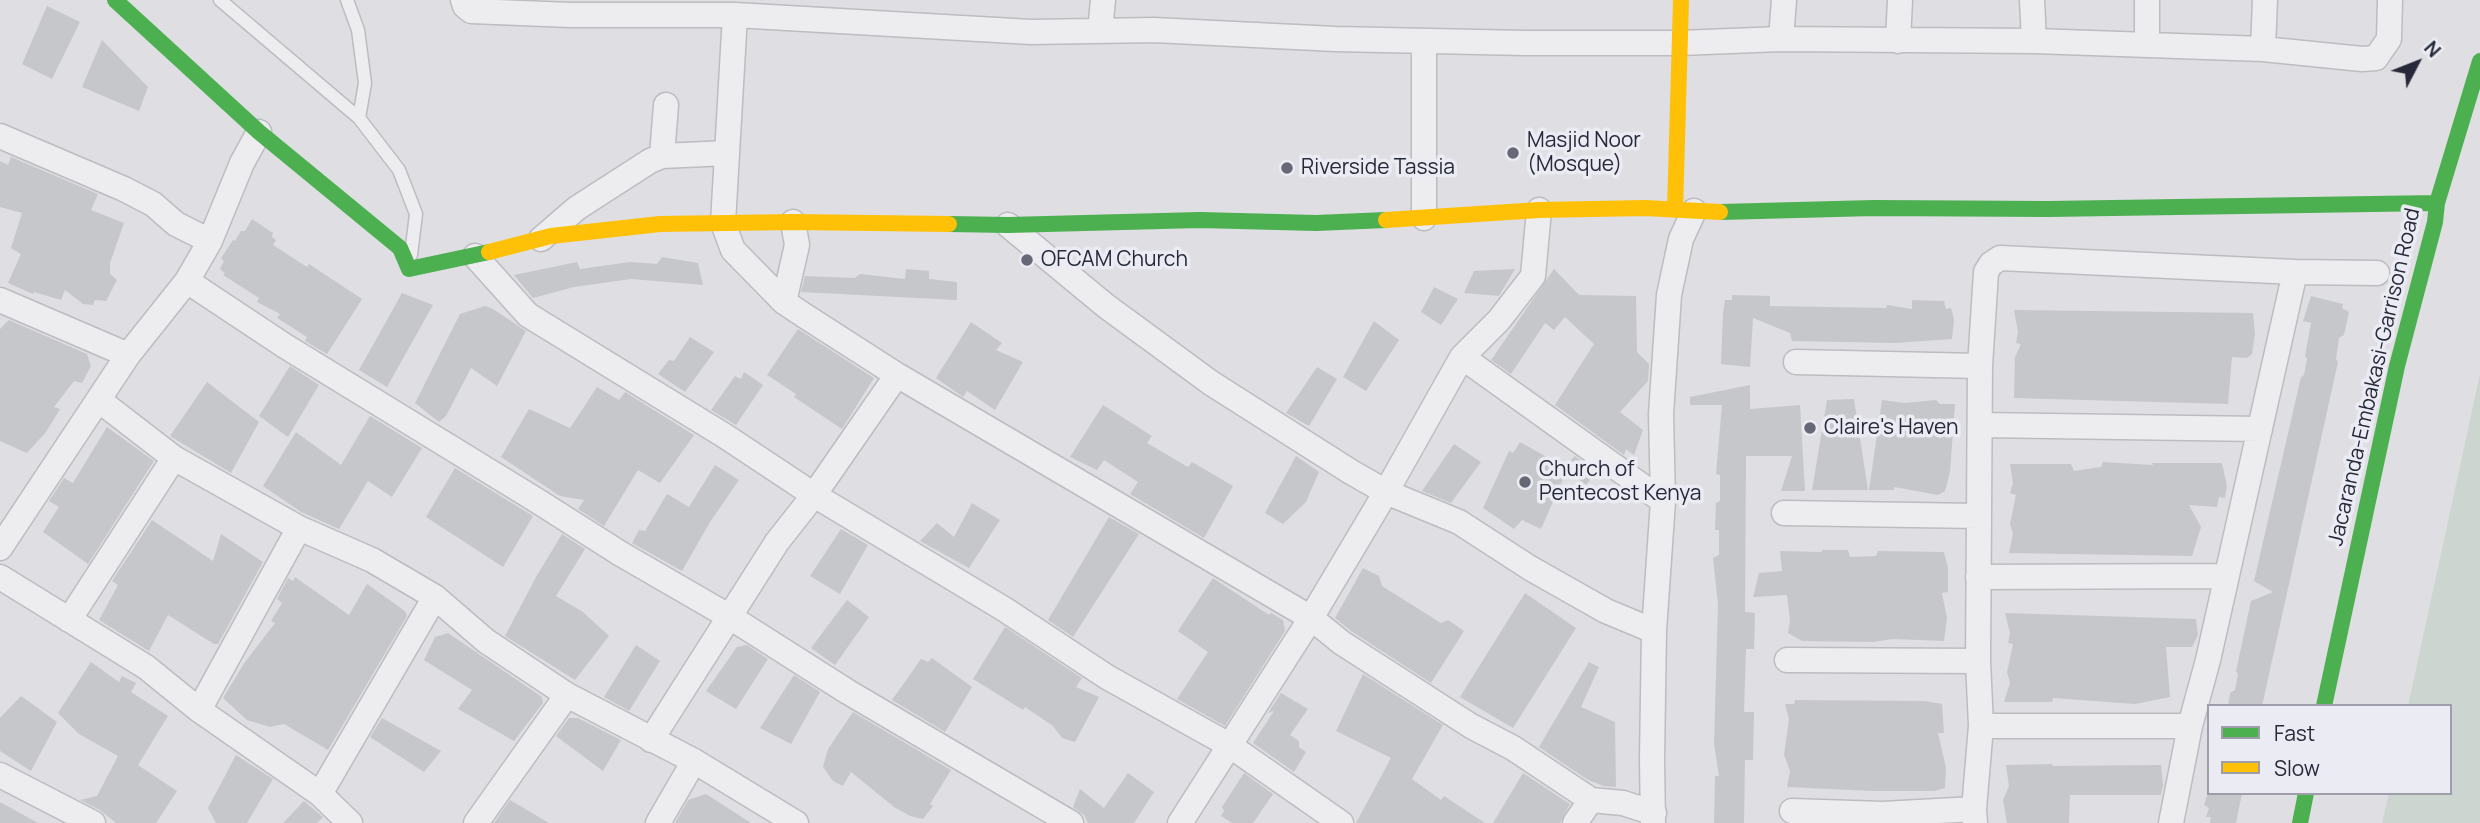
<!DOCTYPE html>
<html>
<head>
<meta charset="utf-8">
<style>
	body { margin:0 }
	#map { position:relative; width:2480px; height:823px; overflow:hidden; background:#dedee3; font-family:Manrope,sans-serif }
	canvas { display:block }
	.legend { position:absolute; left:2207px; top:704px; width:245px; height:91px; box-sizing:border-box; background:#ebecf3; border:2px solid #9d9ea9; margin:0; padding:9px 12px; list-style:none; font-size:21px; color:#27293a }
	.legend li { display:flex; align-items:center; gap:14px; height:35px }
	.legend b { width:35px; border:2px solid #9d9ea9 }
	.north { position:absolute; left:2382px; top:28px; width:70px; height:70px; -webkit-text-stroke:5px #ebecf3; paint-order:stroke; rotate:48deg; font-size:19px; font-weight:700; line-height:28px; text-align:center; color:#27293a }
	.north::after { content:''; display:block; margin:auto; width:24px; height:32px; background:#27293a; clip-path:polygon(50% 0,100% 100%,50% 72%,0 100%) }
</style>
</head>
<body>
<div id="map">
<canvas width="2480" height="823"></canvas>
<ul class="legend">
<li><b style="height:9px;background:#4caf50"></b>Fast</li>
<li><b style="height:9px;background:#ffc107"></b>Slow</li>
</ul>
<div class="north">N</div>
</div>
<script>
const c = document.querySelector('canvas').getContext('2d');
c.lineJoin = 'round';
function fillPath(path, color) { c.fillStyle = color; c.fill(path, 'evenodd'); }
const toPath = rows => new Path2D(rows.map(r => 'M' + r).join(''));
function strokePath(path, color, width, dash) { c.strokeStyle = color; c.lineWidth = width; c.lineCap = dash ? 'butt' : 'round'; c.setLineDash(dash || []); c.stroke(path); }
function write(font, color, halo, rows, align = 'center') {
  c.font = font + ' Manrope,sans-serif'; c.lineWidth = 7; c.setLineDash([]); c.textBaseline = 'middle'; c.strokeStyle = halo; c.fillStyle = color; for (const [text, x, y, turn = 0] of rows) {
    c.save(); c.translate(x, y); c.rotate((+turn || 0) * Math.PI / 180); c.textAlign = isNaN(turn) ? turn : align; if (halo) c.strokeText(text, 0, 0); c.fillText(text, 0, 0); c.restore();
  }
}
const green = toPath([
	[2480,374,2480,823,2382,823,2389,793,2450,793,2450,706,2408,706]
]);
const building = toPath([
	[47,6,80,22,52,79,22,64],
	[102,40,148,87,139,111,82,87],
	[11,157,98,194,91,210,124,223,110,263,110,274,117,280,106,301,95,300,93,305,83,304,65,290,61,300,34,292,33,294,8,283,21,254,11,248,22,213,0,207,0,161,8,165],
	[252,219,273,233,272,237,276,240,273,245,307,267,309,264,362,299,327,354,305,341,307,337,277,318,280,314,257,302,259,298,223,275,225,273,220,269,224,261,221,258,233,240,235,241,241,231,245,231],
	[662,257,698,263,703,285,631,279,574,287,533,298,514,275,577,262,580,269,630,262,657,264],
	[906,269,929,271,929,279,957,282,957,300,801,292,805,276,855,278,860,274,905,279],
	[1515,269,1499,296,1464,293,1474,271],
	[1554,269,1579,295,1636,296,1637,352,1649,364,1648,381,1620,412,1643,430,1634,455,1626,449,1624,455,1555,405,1594,344,1565,317,1554,330,1545,323,1511,374,1491,360],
	[1434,287,1458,299,1441,325,1421,312],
	[402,293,433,305,387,387,359,370],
	[1732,295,1770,296,1770,306,1886,308,1887,305,1912,309,1912,300,1944,301,1946,309,1951,308,1954,319,1952,339,1895,343,1792,341,1790,333,1753,318,1750,367,1721,364,1723,313,1725,300,1732,300],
	[2311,296,2343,304,2342,308,2349,312,2344,335,2339,338,2336,359,2338,362,2262,706,2228,706,2230,693,2235,690,2238,674,2236,671,2251,601,2273,592,2254,581,2301,377,2304,375,2307,359,2305,356,2311,323,2303,321],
	[485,306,493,309,526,331,497,386,471,368,446,416,439,422,415,403,460,314],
	[2014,310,2253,313,2255,334,2252,354,2247,358,2232,357,2228,404,2014,398,2015,357,2021,344,2016,343,2018,332],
	[9,320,87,354,91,366,82,383,74,381,54,407,60,409,46,432,27,453,0,441,0,329],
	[1374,321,1399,340,1366,391,1343,377],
	[971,322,1002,343,996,350,1023,362,995,410,967,391,963,397,936,378],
	[798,329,874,378,842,429,794,397,796,394,767,375],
	[690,337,714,352,685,392,658,374,669,360,674,361],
	[290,366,319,385,288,437,259,416],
	[1317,367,1337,379,1309,426,1286,413],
	[744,372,763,385,736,425,711,410,735,376,741,379],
	[207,382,259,422,231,473,170,436],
	[1750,385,1750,409,1800,405,1805,491,1781,491,1792,456,1746,456,1745,612,1755,613,1754,649,1746,649,1744,712,1754,712,1753,760,1745,760,1744,823,1714,823,1715,776,1719,776,1714,744,1718,604,1713,558,1719,555,1719,530,1715,530,1716,503,1720,501,1720,475,1716,474,1722,405,1690,405,1690,397],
	[597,387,619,400,625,392,694,435,660,483,638,470,604,526,578,509,584,500,560,496,501,457,529,409,570,428],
	[1854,399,1868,490,1812,490,1827,400],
	[1882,400,1905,403,1936,400,1940,404,1955,404,1950,472,1945,491,1938,495,1894,487,1894,490,1869,490],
	[1103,405,1152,436,1147,443,1188,467,1192,462,1233,486,1204,538,1130,494,1138,482,1104,460,1097,470,1070,457],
	[370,416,422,448,392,497,368,481,339,529,301,512,263,486,296,432,341,465],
	[107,427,154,461,88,564,43,532,59,507,49,501,64,478,73,483],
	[1520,442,1565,467,1575,456,1596,472,1586,485,1567,470,1541,529,1522,520,1514,529,1483,508,1509,451,1513,453],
	[1454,444,1481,462,1451,503,1422,491],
	[1296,456,1319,472,1306,502,1283,524,1265,513],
	[2103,462,2153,465,2152,463,2222,463,2227,486,2225,498,2219,497,2217,507,2189,505,2201,527,2192,556,2009,553,2013,533,2010,524,2016,495,2010,493,2013,483,2010,464,2071,464,2074,471,2101,467],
	[715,465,739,480,710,522,682,571,632,543,639,530,645,531,667,494,689,507],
	[455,468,533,516,503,567,426,517],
	[972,503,1000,520,969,568,920,541,937,523,954,537],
	[1109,517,1139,534,1073,637,1048,620],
	[152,520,213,561,221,534,263,562,218,644,214,644,168,615,149,651,99,620,118,585,112,581],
	[841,529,868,545,840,594,810,576],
	[562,534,585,549,556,596,583,612,609,636,575,680,505,636,536,577],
	[1822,550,1848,550,1850,557,1876,556,1878,551,1944,552,1948,568,1948,592,1942,593,1947,618,1944,641,1893,639,1873,642,1802,641,1788,633,1790,621,1787,595,1753,597,1759,573,1782,571,1780,551,1822,552],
	[1363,568,1379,576,1382,586,1441,623,1448,620,1464,631,1431,683,1351,631,1335,618],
	[295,577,349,615,367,584,405,611,407,616,328,750,284,724,270,727,247,720,223,698,245,662,275,623,271,621,282,603,277,599,288,578,293,581],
	[1213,578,1269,615,1271,613,1283,620,1285,631,1225,726,1177,699,1208,652,1178,631],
	[1525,593,1576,628,1513,728,1460,697],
	[847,600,869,617,835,665,811,648],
	[2005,613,2196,619,2198,635,2192,647,2166,647,2170,697,2135,704,2053,698,2052,702,2004,702,2010,683,2007,672,2013,644,2008,643,2010,633],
	[1005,627,1082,678,1076,687,1099,697,1075,742,1062,738,1053,726,1025,707,1023,710,973,679],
	[448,633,542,697,543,703,514,741,458,709,472,690,424,660,435,637],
	[636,645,660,661,629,711,604,697],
	[747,645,768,659,736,709,706,691,737,647],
	[932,658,972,687,945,732,892,700,921,659,928,662],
	[91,662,119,682,122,676,136,683,131,692,168,716,138,765,177,791,156,823,116,823,100,810,80,800,97,796,118,756,79,734,58,713],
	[1589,662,1599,667,1581,707,1615,722,1616,787,1604,786,1588,780,1539,747],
	[1363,674,1443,725,1412,779,1441,800,1444,796,1485,823,1356,823,1391,758,1336,731],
	[794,675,820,692,791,744,760,728],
	[1281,693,1308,709,1290,735,1299,741,1299,747,1306,752,1294,772,1253,743,1274,711,1268,713],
	[21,696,57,722,31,771,0,751,0,718],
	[1795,700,1925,701,1942,704,1944,733,1938,733,1946,768,1945,788,1934,791,1872,791,1787,787,1790,771,1784,755,1789,719,1785,704,1794,704],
	[853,712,951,770,930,804,933,806,923,819,910,816,894,807,851,772,843,786,833,781,823,767,828,749],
	[382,718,441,751,424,772,370,737],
	[569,718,578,718,621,740,603,771,556,736],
	[236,755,273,779,247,823,216,823,208,808],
	[2052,764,2053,766,2161,765,2163,785,2161,795,2070,795,2069,823,2007,823,2003,800,2009,786,2006,765],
	[1128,773,1154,792,1134,823,1088,823,1084,815,1073,807,1080,789,1104,808],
	[1244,773,1273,794,1253,823,1232,823,1221,816,1224,811,1222,807],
	[1523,773,1570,804,1560,823,1493,823],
	[2208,793,2242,793,2236,823,2210,823,2211,817,2206,817,2209,808,2204,805],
	[706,794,751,823,675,823,688,800],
	[510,800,549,823,494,823],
	[304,801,323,817,317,823,283,823],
	[0,802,38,823,0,823]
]);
const lane = toPath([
	[220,0,359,118,399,170,416,214,411,255],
	[347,0,358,30,365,83,359,118]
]);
const street = toPath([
	[463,0,465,6,471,11,570,15,735,15,1031,32,1154,30,1335,39,1525,43,1680,43,1781,39,2034,41,2263,49,2362,59,2376,58,2389,39,2390,0],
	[2032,0,2034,41],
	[2147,0,2147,45],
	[735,15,723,223,733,250,784,302],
	[1100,31,1103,0],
	[1781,39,1784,0],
	[1898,41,1900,0],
	[2263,49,2265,0],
	[0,136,124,189,153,204,176,224,210,241],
	[662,156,666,105],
	[1424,218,1424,41],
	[793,222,797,245,784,302,805,316,897,375,1311,618,1342,643,1471,726,1513,748,1591,800,1623,803,1654,813],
	[1008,225,1106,306,1211,383,1351,472,1386,492,1459,522,1530,568,1606,611,1654,631],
	[541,239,577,208,650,161,662,156,727,153],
	[475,256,528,315,725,436,814,495,1004,609,1107,677,1229,745,1341,823],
	[187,281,285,346,536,500,621,554,730,617,848,692,1071,823],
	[0,300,128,355],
	[1462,357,1663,501],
	[1796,362,1980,366],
	[100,401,174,458,299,528,372,560,435,597,486,641,567,695,694,761,796,823],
	[1980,425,2260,429],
	[1784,513,1978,516],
	[0,548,128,355,187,281,210,241,242,163,259,132],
	[0,577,146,667,199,710,320,794,350,823],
	[1978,577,2226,576],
	[69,620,174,458],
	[1787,660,1978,661],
	[199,710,299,528],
	[1981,726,2190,726],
	[651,740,777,542,814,495,897,375],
	[0,775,93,823],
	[320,794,435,597],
	[1792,811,1883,814,1974,809],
	[476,823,567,695],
	[658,823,694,761],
	[1180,823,1311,618,1386,492,1462,357,1499,320,1533,276,1539,210],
	[1575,823,1591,800],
	[1653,823,1652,759,1654,631,1663,501,1661,414,1669,295,1681,239,1694,211],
	[1975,823,1974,809,1981,726,1978,661,1980,366,1986,272,1991,264,2000,258,2295,272,2377,273],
	[2171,823,2190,726,2208,660,2295,272]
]);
const fast = toPath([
	[115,0,259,132,400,248,409,269,489,252],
	[1720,212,1874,208,2048,209,2437,203],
	[949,224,1008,225,1200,220,1316,223,1386,220],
	[2324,706,2397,366,2435,222,2437,203,2480,61],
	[2300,823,2306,793]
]);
const slow = toPath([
	[1675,210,1681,0],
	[1386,220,1539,210,1645,208,1720,212],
	[489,252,551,236,660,224,793,222,949,224]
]);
const markers = [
	[1513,153,7,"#676875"],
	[1287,168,7,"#676875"],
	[1027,260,7,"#676875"],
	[1810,428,7,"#676875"],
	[1525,482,7,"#676875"]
];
const poiNames = [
	["Masjid Noor",1527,141],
	["(Mosque)",1527,165],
	["Riverside Tassia",1301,168],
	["OFCAM Church",1041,260],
	["Claire's Haven",1824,428],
	["Church of",1539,470],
	["Pentecost Kenya",1539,494]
];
const streetNames = [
	["Jacaranda-Embakasi-Garrison Road",2375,377,-77]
];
fillPath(green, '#ccd5cf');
fillPath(building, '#c6c7cb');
strokePath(lane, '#bcbcc1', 15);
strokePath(street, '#bcbcc1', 27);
strokePath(lane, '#ededf0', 12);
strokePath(street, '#ededf0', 24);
strokePath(fast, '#4caf50', 16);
strokePath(slow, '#ffc107', 16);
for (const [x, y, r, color] of markers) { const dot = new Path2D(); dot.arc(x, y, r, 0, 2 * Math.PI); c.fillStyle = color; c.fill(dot); strokePath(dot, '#ebecf3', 2.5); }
write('21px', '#27293a', '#ebecf3', poiNames, 'left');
write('21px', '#27293a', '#ebecf3', streetNames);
</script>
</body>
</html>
